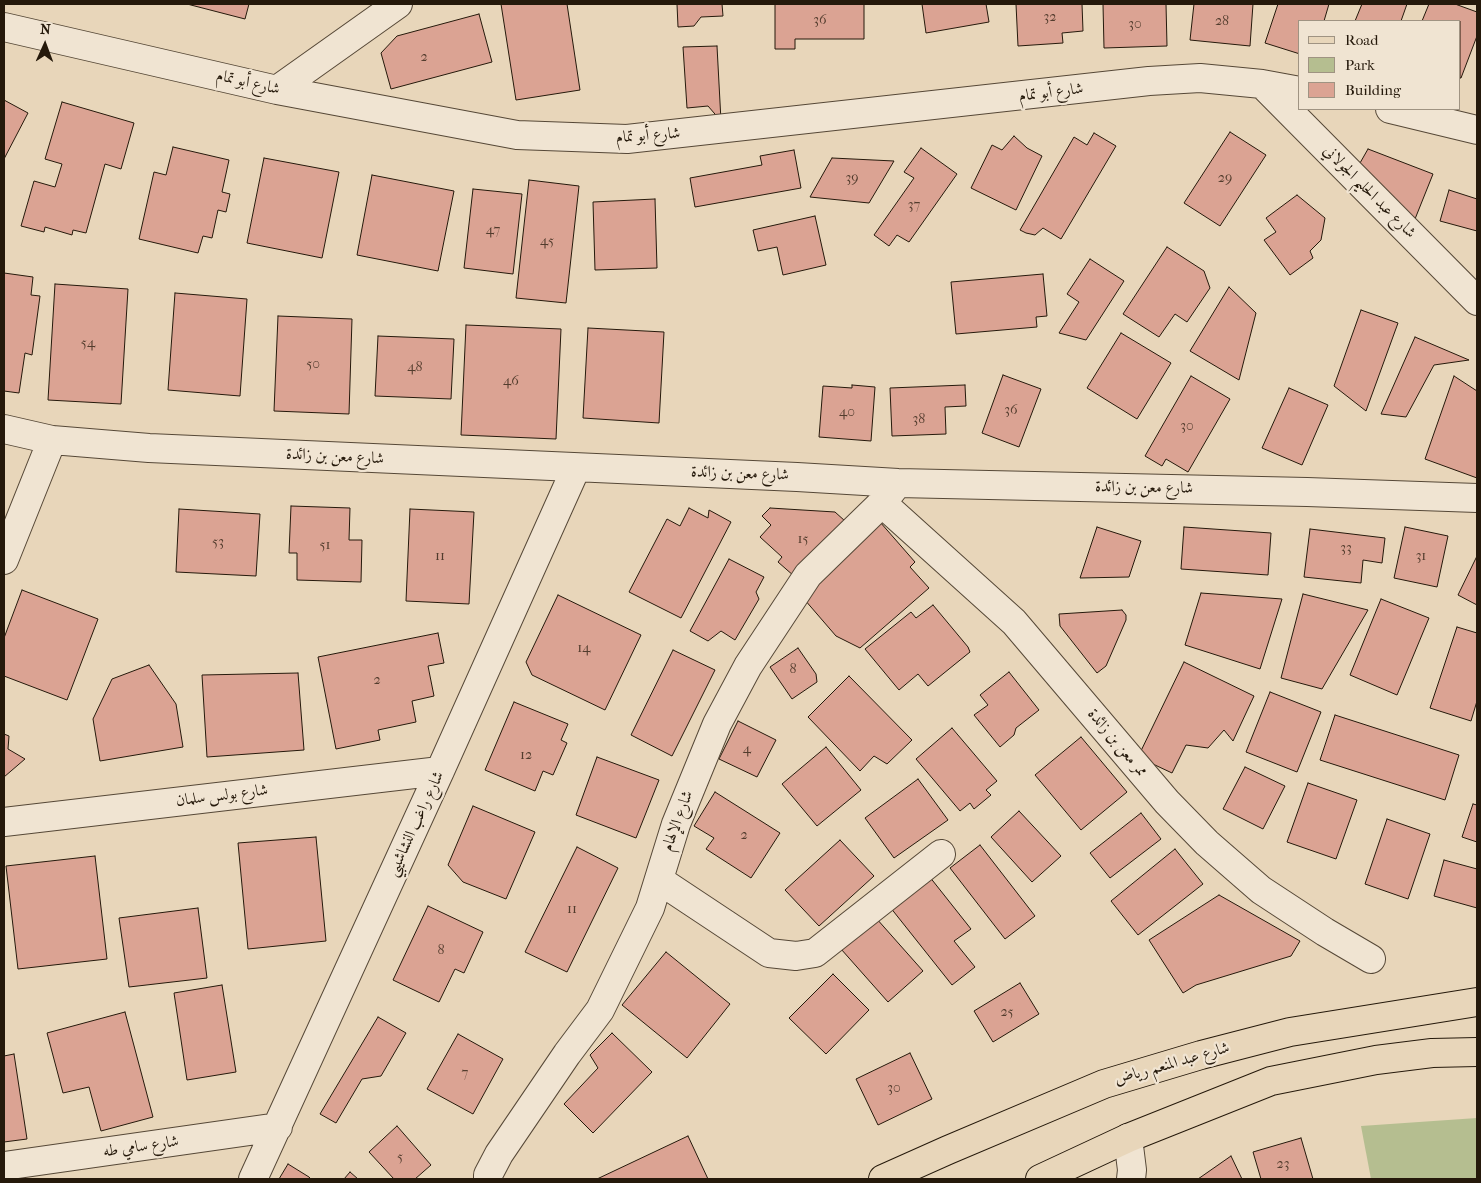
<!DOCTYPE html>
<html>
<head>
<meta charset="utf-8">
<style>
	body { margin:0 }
	#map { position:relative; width:1481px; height:1183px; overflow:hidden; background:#e8d6ba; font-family:"IM FELL French Canon",serif }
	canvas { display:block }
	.frame { position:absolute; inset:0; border:5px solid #25190b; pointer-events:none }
	.legend { position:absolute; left:1298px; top:20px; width:162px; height:90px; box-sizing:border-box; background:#f0e4d2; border:1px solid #9f9382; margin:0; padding:6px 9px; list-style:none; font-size:15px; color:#25190b }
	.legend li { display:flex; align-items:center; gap:10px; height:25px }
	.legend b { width:25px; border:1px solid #9f9382 }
	.north { position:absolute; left:20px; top:20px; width:50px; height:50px; -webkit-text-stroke:4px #f0e4d2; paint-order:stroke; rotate:2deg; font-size:14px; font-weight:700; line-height:20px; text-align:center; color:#25190b }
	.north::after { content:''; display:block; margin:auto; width:18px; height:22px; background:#25190b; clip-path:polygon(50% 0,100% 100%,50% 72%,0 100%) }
</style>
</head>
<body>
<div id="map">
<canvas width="1481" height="1183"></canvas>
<div class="frame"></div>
<ul class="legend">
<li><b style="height:6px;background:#e8d6ba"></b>Road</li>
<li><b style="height:14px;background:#b5be90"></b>Park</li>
<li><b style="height:14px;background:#dba393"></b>Building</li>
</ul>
<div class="north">N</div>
</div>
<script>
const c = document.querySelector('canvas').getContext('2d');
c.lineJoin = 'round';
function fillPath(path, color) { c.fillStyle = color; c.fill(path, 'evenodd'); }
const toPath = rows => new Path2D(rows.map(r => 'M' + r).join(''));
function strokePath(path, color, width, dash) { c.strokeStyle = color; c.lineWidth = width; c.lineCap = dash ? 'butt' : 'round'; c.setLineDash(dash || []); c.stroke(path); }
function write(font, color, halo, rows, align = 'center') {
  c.font = font + ' "IM FELL French Canon",Amiri,serif'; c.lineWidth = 4.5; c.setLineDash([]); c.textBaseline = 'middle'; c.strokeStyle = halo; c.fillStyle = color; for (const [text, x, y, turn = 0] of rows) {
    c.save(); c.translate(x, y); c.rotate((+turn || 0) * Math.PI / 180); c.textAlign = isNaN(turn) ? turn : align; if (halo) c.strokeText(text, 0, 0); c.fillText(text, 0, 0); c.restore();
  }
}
const green = toPath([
	[1477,1118,1477,1179,1371,1179,1361,1126]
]);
const building = toPath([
	[187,4,249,4,245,19,187,4],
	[501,4,567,4,580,90,516,100,501,4],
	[677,4,722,4,723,16,701,17,694,26,678,27,677,4],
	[775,4,864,4,864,39,795,39,795,49,775,49,775,4],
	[922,4,986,4,989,22,926,33,922,4],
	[1016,4,1082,4,1083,31,1062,33,1063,43,1018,46,1016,4],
	[1103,4,1166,4,1167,46,1104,48,1103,4],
	[1194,4,1253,4,1250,46,1190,40,1194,4],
	[1278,4,1329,4,1324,21,1300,21,1300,54,1265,43,1278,4],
	[1362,4,1407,4,1401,21,1355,21,1362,4],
	[1429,4,1455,4,1477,12,1477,36,1461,78,1460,78,1460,21,1422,21,1429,4],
	[479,14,492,62,391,89,381,53,397,36,479,14],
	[717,46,721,121,708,106,687,108,683,47,717,46],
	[4,100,28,113,4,159,4,100],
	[62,102,134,123,121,169,105,164,86,233,73,230,72,235,45,227,44,232,21,226,34,181,55,187,62,164,45,159,62,102],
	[1230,132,1266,155,1220,226,1184,203,1230,132],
	[1094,133,1116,146,1061,239,1043,228,1035,235,1026,233,1020,230,1074,137,1087,145,1094,133],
	[1014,136,1027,148,1042,156,1016,210,971,188,992,145,1002,150,1014,136],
	[173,147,229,160,222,192,230,194,226,212,218,210,212,238,203,236,198,253,139,239,154,172,166,175,173,147],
	[921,148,957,174,909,242,897,235,889,246,874,235,914,178,904,172,921,148],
	[1368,149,1433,174,1415,219,1360,163,1368,149],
	[794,150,801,188,695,207,690,178,762,165,760,156,794,150],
	[264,158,339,172,322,258,247,243,264,158],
	[832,158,894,161,869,203,810,197,832,158],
	[372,175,454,191,438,271,357,255,372,175],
	[529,180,579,186,566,303,516,298,529,180],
	[473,189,522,194,513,274,464,268,473,189],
	[1449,190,1477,199,1477,231,1440,221,1449,190],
	[1297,195,1325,218,1321,240,1310,251,1313,258,1290,275,1264,240,1276,232,1266,218,1297,195],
	[655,199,657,268,595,270,593,202,655,199],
	[815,216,826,265,783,275,777,247,758,251,753,230,815,216],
	[1167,247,1204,271,1210,288,1187,322,1175,314,1159,337,1123,314,1167,247],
	[1090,259,1124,281,1086,340,1059,333,1079,302,1067,294,1090,259],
	[4,273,33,277,31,295,40,296,32,355,25,353,19,393,4,391,4,273],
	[1043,274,1047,316,1036,317,1037,327,956,334,951,282,1043,274],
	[55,284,128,289,121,404,48,400,55,284],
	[1229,287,1256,313,1239,380,1190,351,1229,287],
	[175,293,247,299,240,396,168,390,175,293],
	[1361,310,1398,323,1366,411,1334,386,1361,310],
	[278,316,352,319,349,414,274,411,278,316],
	[466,325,561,329,556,439,461,435,466,325],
	[588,328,664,332,659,423,583,418,588,328],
	[1121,333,1171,363,1137,419,1087,388,1121,333],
	[378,336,454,339,451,399,375,396,378,336],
	[1415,337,1469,360,1434,365,1406,417,1381,414,1415,337],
	[1003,375,1041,389,1019,447,982,433,1003,375],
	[1191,376,1230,399,1188,472,1166,459,1162,466,1145,456,1191,376],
	[1454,376,1477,391,1477,478,1425,459,1454,376],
	[852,385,875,387,871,441,819,437,823,386,852,388,852,385],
	[965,385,966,406,945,407,946,434,892,436,890,388,965,385],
	[1289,388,1328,405,1302,465,1262,448,1289,388],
	[291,506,350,508,349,540,362,540,361,582,297,580,297,553,289,553,291,506],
	[689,508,708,518,709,510,731,522,681,618,629,592,667,519,680,526,689,508],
	[770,508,835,512,845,521,794,576,778,562,782,557,760,537,771,525,762,516,770,508],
	[179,509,260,514,256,576,176,572,179,509],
	[410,509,474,512,469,604,406,601,410,509],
	[880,522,915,562,910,567,929,588,860,648,836,636,798,592,880,522],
	[1097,527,1141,541,1129,577,1080,578,1097,527],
	[1184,527,1271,533,1268,575,1181,569,1184,527],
	[1405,527,1448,536,1437,587,1394,578,1405,527],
	[1310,529,1385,538,1382,563,1363,560,1361,583,1304,577,1310,529],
	[1477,556,1477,605,1458,595,1477,556],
	[729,559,764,577,756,592,759,599,735,640,721,631,708,641,690,631,729,559],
	[22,590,98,619,67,700,4,676,4,638,22,590],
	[1201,593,1282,599,1260,669,1185,645,1201,593],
	[1303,594,1368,610,1322,689,1281,678,1303,594],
	[558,595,641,635,605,710,532,675,526,662,558,595],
	[1381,599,1429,618,1397,695,1350,675,1381,599],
	[933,605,968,647,970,652,928,686,918,674,899,690,865,649,911,612,916,618,933,605],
	[1122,610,1126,615,1126,620,1106,666,1097,673,1060,626,1059,614,1122,610],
	[1457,627,1477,633,1477,701,1471,721,1430,708,1457,627],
	[438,633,444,663,428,666,434,696,412,701,416,722,378,730,380,740,336,749,318,657,438,633],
	[798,648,816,674,817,682,792,699,770,667,798,648],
	[673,650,715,670,672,756,631,735,673,650],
	[1184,662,1254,696,1233,741,1224,730,1208,748,1186,745,1172,773,1138,757,1184,662],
	[149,665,176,704,183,747,100,761,93,719,112,679,149,665],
	[1009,672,1039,710,1016,728,1014,735,1000,747,974,715,988,705,980,695,1009,672],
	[298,673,304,750,207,757,202,675,298,673],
	[849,676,912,740,887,764,874,756,860,771,808,717,849,676],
	[1270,692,1321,712,1297,772,1246,752,1270,692],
	[514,702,568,724,561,740,567,743,553,775,543,771,535,791,485,770,514,702],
	[1335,715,1459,755,1445,800,1320,760,1335,715],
	[738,721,776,740,757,777,719,759,738,721],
	[952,728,997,781,986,790,991,795,974,809,970,803,960,811,916,759,952,728],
	[4,734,9,736,8,749,25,759,4,777,4,734],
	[1081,737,1127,792,1081,830,1035,775,1081,737],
	[826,747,861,790,817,826,782,784,826,747],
	[597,757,659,780,636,838,576,815,597,757],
	[1245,767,1285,786,1263,829,1223,809,1245,767],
	[918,779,948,820,894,858,865,818,918,779],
	[1308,783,1357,800,1336,859,1287,842,1308,783],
	[715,792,780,833,751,878,706,849,714,838,694,826,715,792],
	[1473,804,1477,805,1477,842,1462,837,1473,804],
	[473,806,535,832,506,899,463,882,448,865,473,806],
	[1019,811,1061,856,1032,882,991,837,1019,811],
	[1141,813,1161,839,1110,878,1090,853,1141,813],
	[1387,819,1430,834,1408,899,1365,884,1387,819],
	[316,837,326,941,248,949,238,843,316,837],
	[840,840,874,876,819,926,785,890,840,840],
	[980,845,1035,916,1005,939,950,868,980,845],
	[577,847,618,868,567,972,525,952,577,847],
	[1175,849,1203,884,1138,935,1111,901,1175,849],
	[95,856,107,959,18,969,6,866,95,856],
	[1444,860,1477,869,1477,908,1434,896,1444,860],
	[929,876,971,929,954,941,975,967,952,985,890,907,929,876],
	[1219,895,1300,941,1291,956,1196,985,1183,993,1149,940,1219,895],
	[428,906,483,932,464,973,455,969,439,1002,393,980,428,906],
	[198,908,207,978,129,987,119,918,198,908],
	[876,918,923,971,888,1002,841,949,876,918],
	[666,952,730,1004,687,1058,622,1005,666,952],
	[833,974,869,1010,826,1054,789,1018,833,974],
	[1020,983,1039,1014,993,1042,974,1011,1020,983],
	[222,985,236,1072,187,1080,174,993,222,985],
	[125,1012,153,1117,101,1131,89,1087,63,1093,47,1033,125,1012],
	[378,1017,406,1033,381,1076,362,1079,336,1123,320,1114,378,1017],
	[612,1033,652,1072,593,1133,564,1104,598,1068,590,1055,612,1033],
	[458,1034,503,1059,473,1114,427,1089,458,1034],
	[910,1053,932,1099,878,1125,856,1079,910,1053],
	[14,1054,27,1139,4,1142,4,1056,14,1054],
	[397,1126,431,1165,415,1179,394,1179,369,1152,397,1126],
	[688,1136,708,1179,597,1179,688,1136],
	[1301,1138,1313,1179,1261,1179,1253,1152,1301,1138],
	[1231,1156,1242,1179,1198,1179,1231,1156],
	[288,1164,309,1177,311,1179,279,1179,288,1164],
	[350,1172,358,1179,344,1179,350,1172]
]);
const minor = toPath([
	[4,27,277,90,517,135,627,139,1149,81,1200,78,1262,84,1300,91],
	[1262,84,1477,301],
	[277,90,398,4],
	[1390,109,1477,130],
	[4,429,52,440,149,448,797,477,898,483,1307,492,1477,498],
	[882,503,1014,622,1167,802,1207,843,1261,890,1325,932,1371,959],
	[4,560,52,440],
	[4,822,440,771],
	[659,880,769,953,796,956,815,953,941,854],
	[1128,1138,1132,1170,1131,1179],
	[4,1166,278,1127],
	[253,1179,440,771,576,468],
	[488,1179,488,1175,499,1154,567,1054,600,1010,650,908,676,824,717,724,748,666,808,575,882,503,898,483]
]);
const primary = toPath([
	[883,1179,948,1150,1104,1084,1201,1055,1290,1032,1477,1002],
	[1040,1179,1128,1138,1271,1081,1376,1060,1432,1053,1477,1052]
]);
const numberNames = [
	["32",1050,18],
	["36",820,21],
	["28",1222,22],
	["30",1135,25],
	["2",424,58],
	["39",852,179],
	["29",1225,179],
	["37",914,206],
	["47",493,231],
	["45",547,242],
	["54",88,344],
	["50",313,365],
	["48",415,368],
	["46",511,382],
	["36",1011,411],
	["40",847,413],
	["38",919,420],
	["30",1187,427],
	["15",803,540],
	["53",218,543],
	["51",325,546],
	["33",1346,549],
	["11",440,557],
	["31",1421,557],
	["14",584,649],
	["8",793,670],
	["2",377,681],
	["4",747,750],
	["12",526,756],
	["2",744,836],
	["11",572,910],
	["8",441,951],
	["25",1007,1013],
	["7",465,1074],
	["30",894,1089],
	["5",400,1158],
	["23",1283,1165]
];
const streetNames = [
	["شارع أبو تمام",248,83,13],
	["شارع أبو تمام",1051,93,-7],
	["شارع أبو تمام",648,136,-4],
	["شارع عبد الحليم الجولاني",1369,192,45],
	["شارع معن بن زائدة",335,457,3],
	["شارع معن بن زائدة",740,474,2],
	["شارع معن بن زائدة",1144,488,1],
	["ممر معن بن زائدة",1117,743,50],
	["شارع بولس سلمان",222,796,-7],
	["شارع الإلهام",678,821,-70],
	["شارع راغب النشاشيبي",416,824,-65],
	["شارع عبد المنعم رياض",1172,1064,-16],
	["شارع سامي طه",141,1147,-8]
];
fillPath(green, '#b5be90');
fillPath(building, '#dba393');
strokePath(building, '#25190b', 1);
strokePath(minor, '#564837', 30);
strokePath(primary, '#25190b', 30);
strokePath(minor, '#f0e4d2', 28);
strokePath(primary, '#e8d6ba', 28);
write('14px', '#523c2d', null, numberNames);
write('16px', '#25190b', '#f0e4d2', streetNames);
</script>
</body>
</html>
